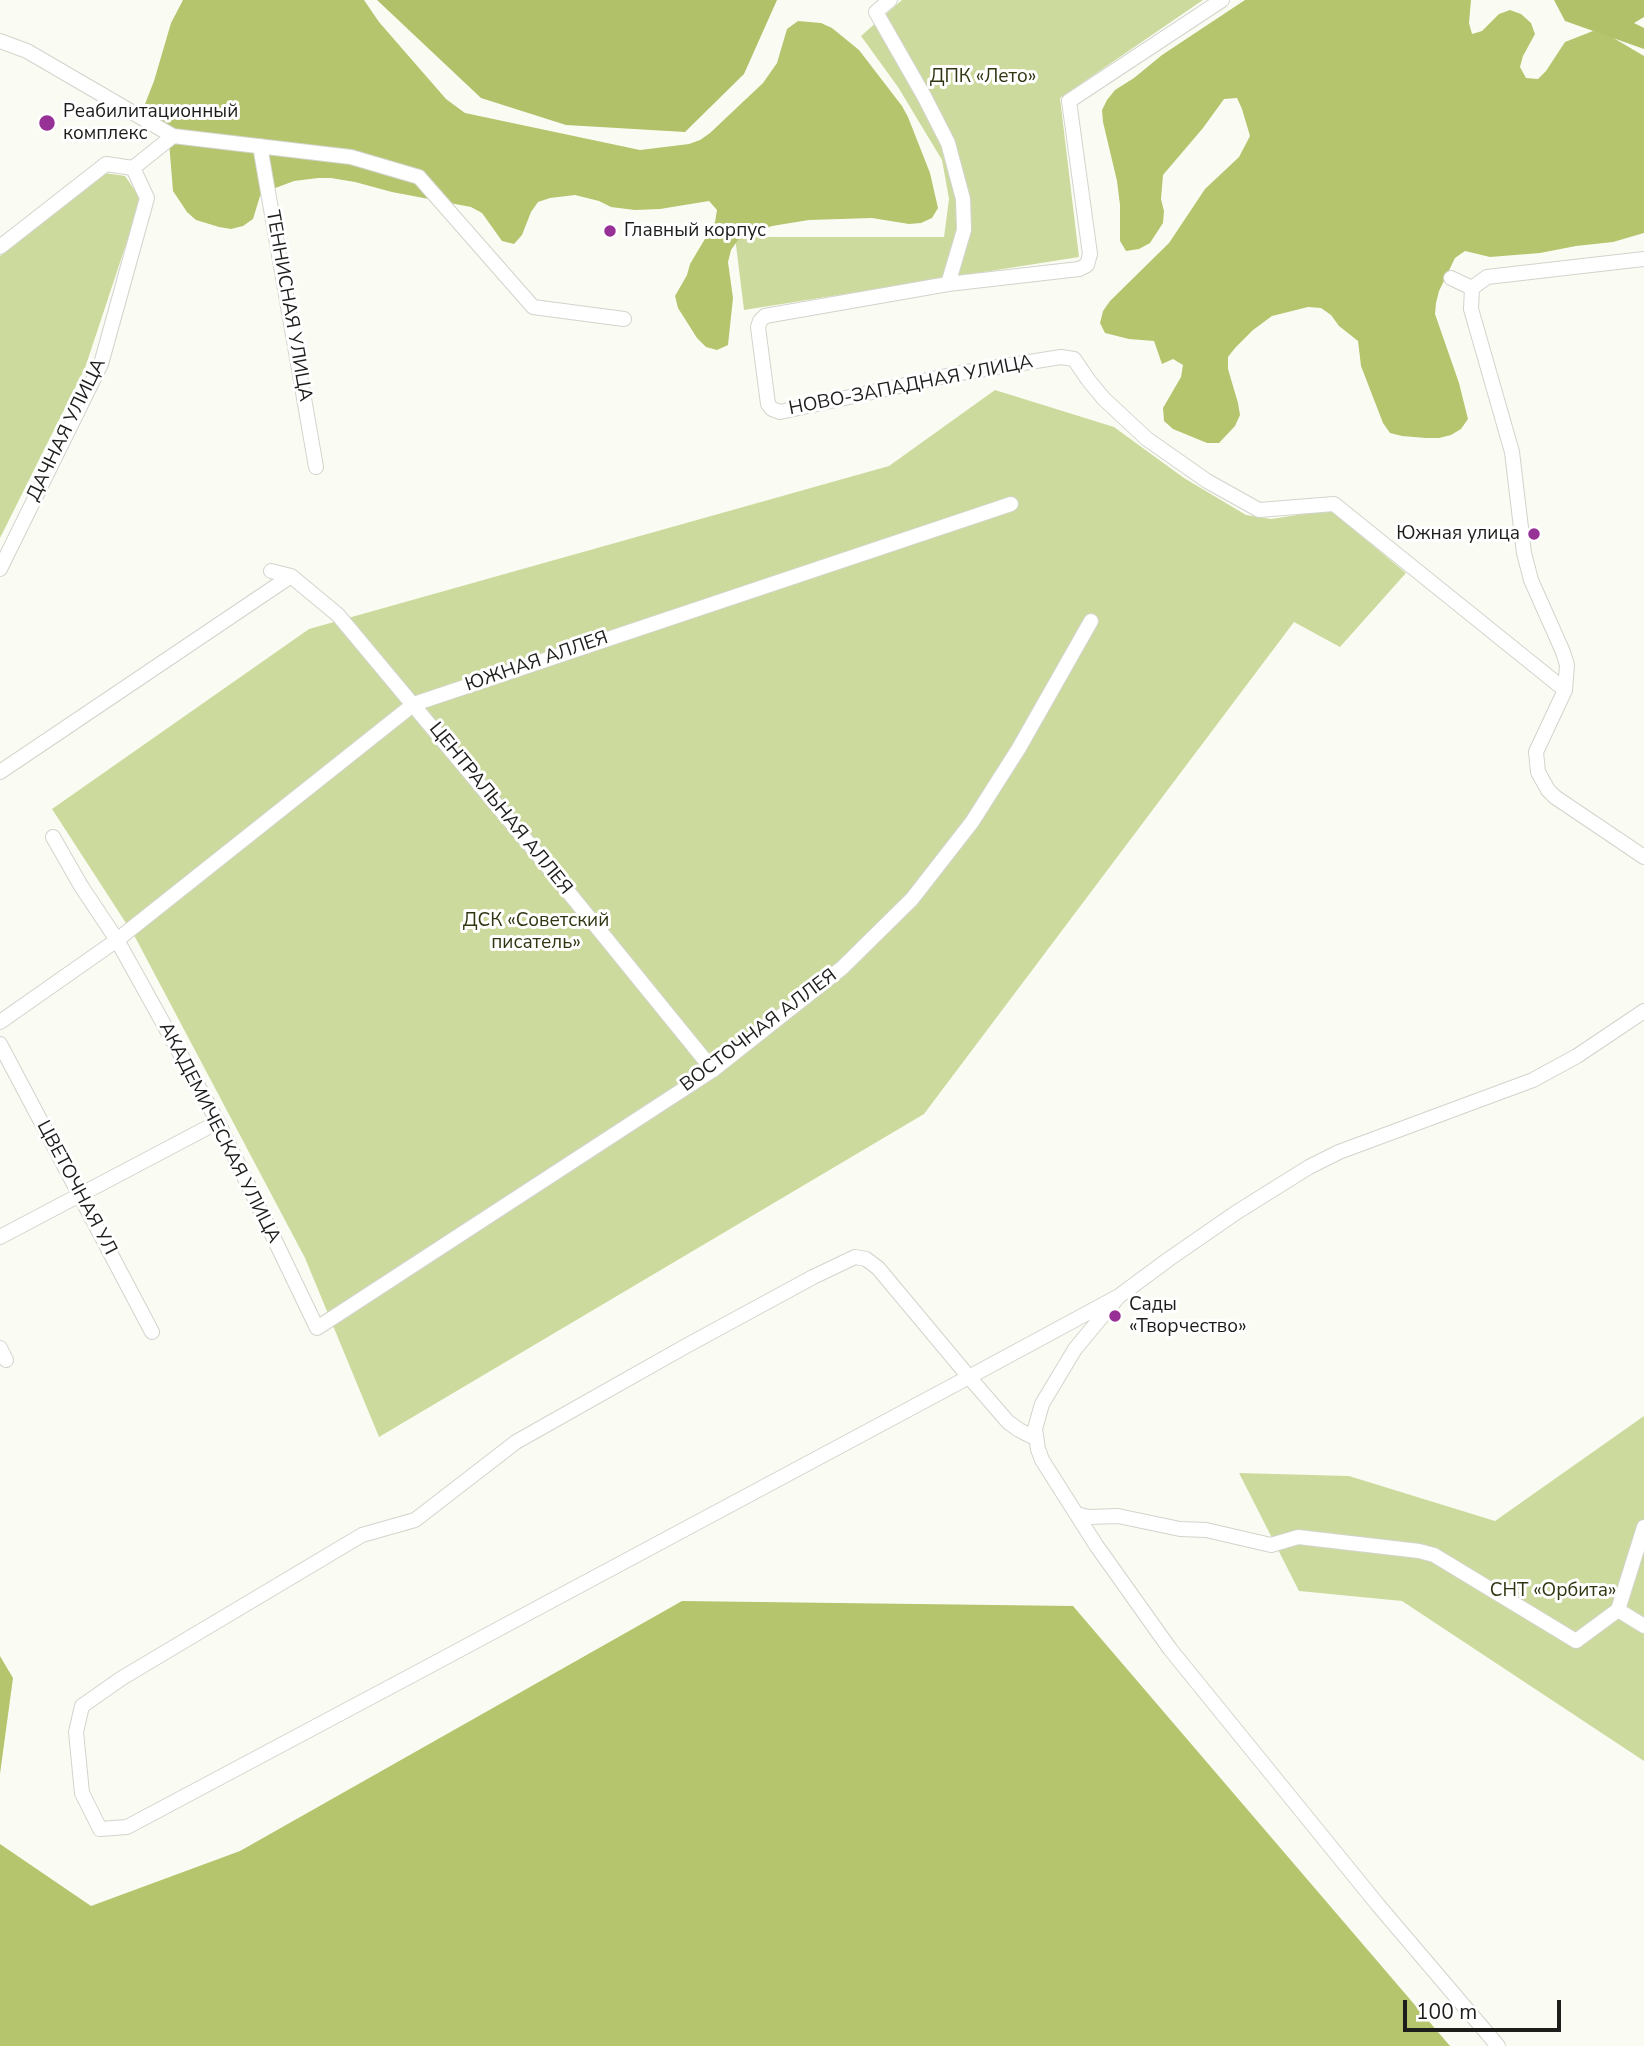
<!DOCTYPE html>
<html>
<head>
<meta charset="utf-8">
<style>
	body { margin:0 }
	#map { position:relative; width:1644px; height:2046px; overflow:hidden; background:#fafcf4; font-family:"Nunito Sans",sans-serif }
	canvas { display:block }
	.scale { position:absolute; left:1403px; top:2000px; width:158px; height:32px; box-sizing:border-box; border:4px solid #1d1e1b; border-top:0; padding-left:9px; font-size:21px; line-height:24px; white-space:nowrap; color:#1d1e1b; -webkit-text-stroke:5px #fff; paint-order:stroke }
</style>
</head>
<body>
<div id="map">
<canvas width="1644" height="2046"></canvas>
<div class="scale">100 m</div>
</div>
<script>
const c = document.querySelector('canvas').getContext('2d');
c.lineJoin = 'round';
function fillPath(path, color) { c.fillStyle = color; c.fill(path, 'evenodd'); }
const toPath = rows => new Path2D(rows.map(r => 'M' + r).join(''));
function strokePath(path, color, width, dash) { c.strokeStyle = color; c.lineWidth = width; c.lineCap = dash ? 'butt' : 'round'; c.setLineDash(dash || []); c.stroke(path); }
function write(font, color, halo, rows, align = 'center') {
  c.font = font + ' "Nunito Sans",sans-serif'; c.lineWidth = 6; c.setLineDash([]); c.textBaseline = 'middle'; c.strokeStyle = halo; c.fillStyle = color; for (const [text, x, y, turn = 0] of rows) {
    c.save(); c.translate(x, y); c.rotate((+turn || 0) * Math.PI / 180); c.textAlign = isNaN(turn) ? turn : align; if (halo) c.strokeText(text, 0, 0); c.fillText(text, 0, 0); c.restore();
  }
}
const green = toPath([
	[902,0,1203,0,1060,98,1079,257,744,310,735,237,944,237,949,199,942,160,898,87,861,36],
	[105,173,125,176,141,199,85,368,0,538,0,256],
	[995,390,1114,427,1184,478,1246,515,1271,519,1330,510,1406,573,1340,647,1294,622,924,1114,379,1437,305,1258,135,937,52,809,309,629,889,466],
	[1644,1416,1644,1761,1402,1601,1299,1591,1239,1473,1349,1476,1495,1521]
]);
const forest = toPath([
	[183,0,364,0,379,22,446,99,465,113,640,150,689,144,700,140,710,133,763,83,777,63,787,29,798,21,821,23,832,28,859,50,902,106,908,117,930,173,938,208,932,218,921,223,909,224,872,218,809,220,772,226,738,240,731,250,728,262,733,298,728,345,717,350,706,347,697,338,678,308,675,296,687,275,690,264,715,222,717,210,709,201,660,209,635,210,611,207,599,201,575,195,550,198,538,202,531,212,522,235,514,244,502,241,482,213,471,207,392,192,355,182,331,178,318,178,294,181,270,190,260,196,253,219,243,226,231,229,219,227,196,220,187,212,173,191,169,142,162,118,145,104,154,81,171,23],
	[1245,0,1471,0,1469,23,1472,34,1482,31,1499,14,1510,10,1521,14,1531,23,1535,34,1523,56,1520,67,1526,78,1538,79,1546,71,1565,42,1593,31,1605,33,1644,56,1644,233,1613,242,1576,246,1540,253,1490,257,1465,251,1455,258,1439,291,1436,303,1435,314,1459,383,1468,419,1461,429,1451,435,1439,438,1426,438,1402,436,1390,433,1383,423,1361,366,1358,341,1339,326,1331,315,1321,308,1308,307,1272,316,1253,330,1235,348,1228,357,1228,369,1238,403,1240,415,1235,426,1219,443,1207,443,1173,429,1164,421,1163,408,1181,377,1183,365,1173,359,1162,364,1154,341,1129,339,1105,333,1100,323,1103,311,1110,301,1169,243,1205,189,1239,157,1250,136,1242,109,1237,98,1224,99,1203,128,1163,175,1161,199,1164,211,1163,223,1150,243,1139,249,1126,251,1120,241,1120,205,1117,181,1103,122,1102,110,1107,100,1115,90,1134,78,1162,55],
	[682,1601,1073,1606,1450,2046,0,2046,0,1844,91,1906,240,1851],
	[0,1656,13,1678,0,1774]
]);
const water = toPath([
	[377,0,777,0,744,74,685,132,566,125,481,98],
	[1554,0,1644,0,1644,17,1634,23,1644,28,1644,49,1565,21]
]);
const minor = toPath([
	[890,0,876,12,924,96,948,143,963,199,964,230,948,284],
	[1222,0,1069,101,1090,254,1087,265,1079,269,948,284,765,316,760,321,758,327,768,404,772,409,780,412,960,373,1061,357,1074,359,1089,381,1104,399,1147,439,1207,481,1259,510,1334,504,1565,690],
	[0,41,27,51,173,136,351,157,419,177,533,307,624,319],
	[260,146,316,467],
	[0,247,106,164,133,168,173,136],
	[1644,259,1487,277,1472,288,1471,309,1512,452,1524,553,1531,580,1563,652,1567,665,1565,690,1536,752,1538,772,1548,790,1555,797,1644,857],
	[1451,278,1472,288],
	[0,569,101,364,147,198,133,168],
	[271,571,291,576,338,615,535,851,713,1070],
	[0,772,291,576],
	[53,837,81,886,117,940,218,1122,317,1328,713,1070,842,968,912,899,972,822,1019,748,1091,621],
	[0,1022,117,940,414,704,1011,504],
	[0,1044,152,1332],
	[0,1237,218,1122],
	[0,1348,6,1360],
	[1035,1438,1019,1430,1008,1422,969,1377,878,1268,866,1259,855,1257,813,1277,686,1346,516,1442,415,1520,362,1535,122,1678,82,1706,76,1732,82,1793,100,1829,127,1827,420,1671,969,1377,1119,1296],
	[1077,1514,1088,1517,1118,1516,1180,1529,1206,1530,1271,1545,1298,1537,1419,1551,1434,1555,1576,1641,1618,1610],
	[1644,1527,1618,1610,1644,1626],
	[1498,2046,1378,1905,1170,1649,1096,1545,1042,1460,1038,1449,1035,1429,1042,1404,1075,1349,1119,1296,1169,1259,1237,1212,1309,1167,1339,1152,1533,1080,1577,1056,1644,1011]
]);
const markers = [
	[47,123,9,"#973196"],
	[610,231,7,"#973196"],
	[1534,534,7,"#973196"],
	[1115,1316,7,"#973196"]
];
const parkNames = [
	["ДПК «Лето»",983,77],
	["ДСК «Советский",536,921],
	["писатель»",536,943],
	["СНТ «Орбита»",1553,1591]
];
const poiNames = [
	["Реабилитационный",63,112],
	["комплекс",63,134],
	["Главный корпус",624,231],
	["Южная улица",1520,534,"right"],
	["Сады",1129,1305],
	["«Творчество»",1129,1327]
];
const streetNames = [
	["ТЕННИСНАЯ УЛИЦА",288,306,80],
	["НОВО-ЗАПАДНАЯ УЛИЦА",911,386,-11],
	["ДАЧНАЯ УЛИЦА",67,430,-64],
	["ЮЖНАЯ АЛЛЕЯ",537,662,-19],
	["ЦЕНТРАЛЬНАЯ АЛЛЕЯ",500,809,51],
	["ВОСТОЧНАЯ АЛЛЕЯ",759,1031,-37],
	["АКАДЕМИЧЕСКАЯ УЛИЦА",219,1133,63],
	["ЦВЕТОЧНАЯ УЛ",76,1188,62]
];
fillPath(green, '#cdda9e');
fillPath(forest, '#b4c56e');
fillPath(water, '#b0c169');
strokePath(minor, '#d2d4cc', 16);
strokePath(minor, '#fff', 14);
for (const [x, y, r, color] of markers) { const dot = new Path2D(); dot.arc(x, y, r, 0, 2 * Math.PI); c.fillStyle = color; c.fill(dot); strokePath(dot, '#fff', 2.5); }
write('19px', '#303611', '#fff', parkNames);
write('19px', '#1d1e1b', '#fff', poiNames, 'left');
write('19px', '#1d1e1b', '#fff', streetNames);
</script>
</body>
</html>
